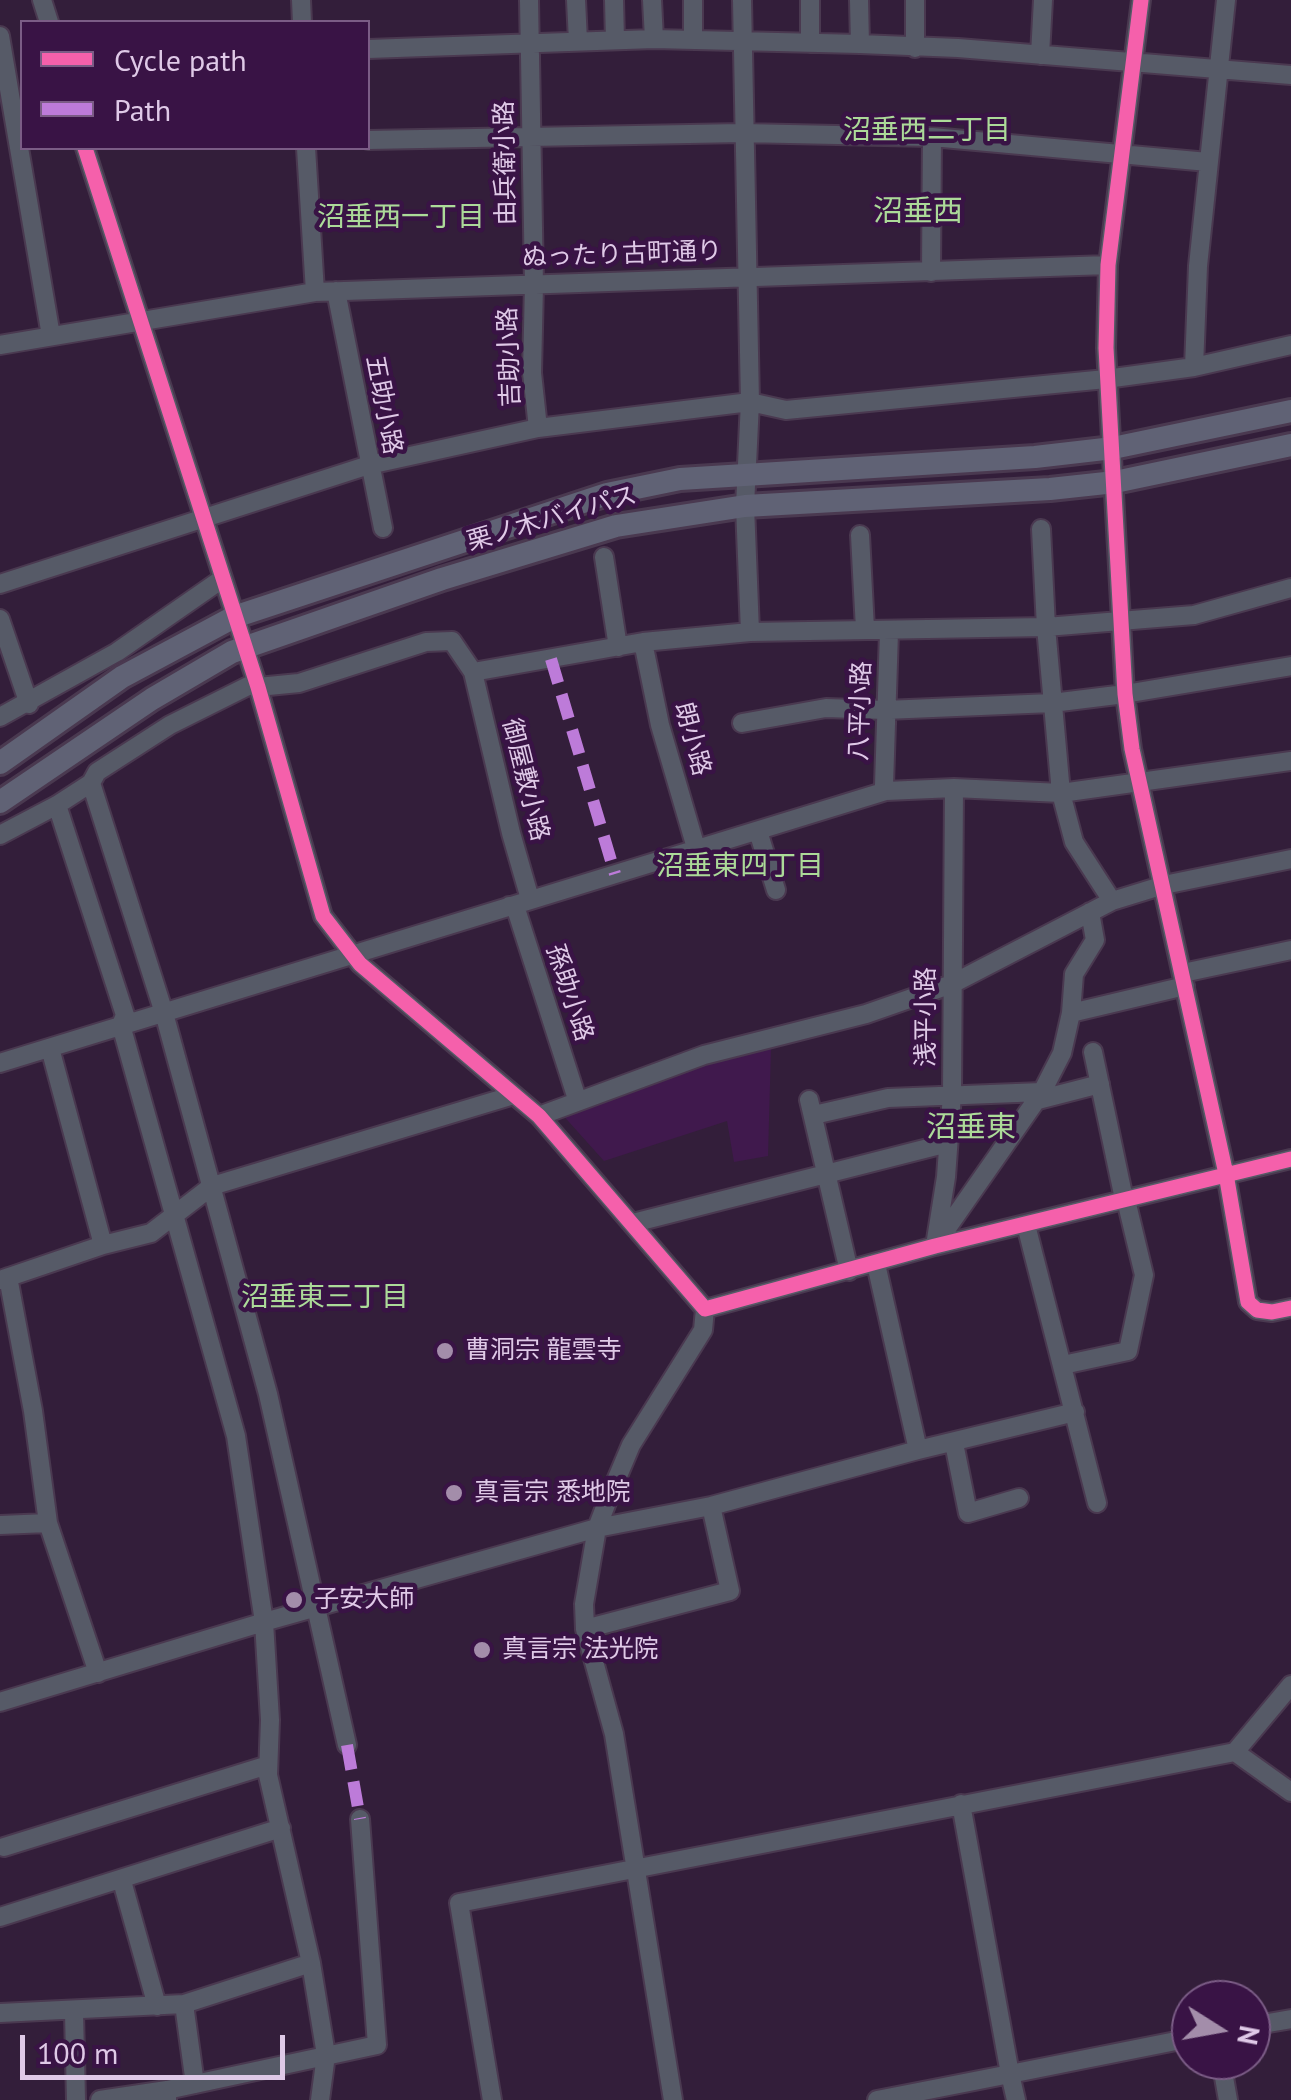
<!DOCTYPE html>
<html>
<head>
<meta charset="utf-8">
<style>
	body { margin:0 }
	#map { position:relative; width:1291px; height:2100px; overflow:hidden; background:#331e3a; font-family:"PT Sans",sans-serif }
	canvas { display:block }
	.legend { position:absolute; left:20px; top:20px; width:350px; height:130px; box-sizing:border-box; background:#391345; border:2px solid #7b5c86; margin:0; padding:12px 18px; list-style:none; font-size:30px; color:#dfc9e7 }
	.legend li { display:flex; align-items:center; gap:20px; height:50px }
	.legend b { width:50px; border:2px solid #7b5c86 }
	.north { position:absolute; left:1171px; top:1980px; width:100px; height:100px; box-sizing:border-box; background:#391345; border:2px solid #7b5c86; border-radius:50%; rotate:101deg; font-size:28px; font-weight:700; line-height:40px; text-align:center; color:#dfc9e7 }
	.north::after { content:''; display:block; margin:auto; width:35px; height:45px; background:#a38daa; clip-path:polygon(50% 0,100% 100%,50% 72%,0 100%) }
	.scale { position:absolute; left:20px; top:2035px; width:265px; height:45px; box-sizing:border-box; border:5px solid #dfc9e7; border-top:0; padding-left:12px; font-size:30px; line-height:35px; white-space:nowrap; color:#dfc9e7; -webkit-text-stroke:8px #391345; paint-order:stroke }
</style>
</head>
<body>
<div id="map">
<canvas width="1291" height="2100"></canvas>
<ul class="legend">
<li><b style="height:12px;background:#f560ab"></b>Cycle path</li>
<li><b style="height:12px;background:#bd7bd9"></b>Path</li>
</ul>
<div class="north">N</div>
<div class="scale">100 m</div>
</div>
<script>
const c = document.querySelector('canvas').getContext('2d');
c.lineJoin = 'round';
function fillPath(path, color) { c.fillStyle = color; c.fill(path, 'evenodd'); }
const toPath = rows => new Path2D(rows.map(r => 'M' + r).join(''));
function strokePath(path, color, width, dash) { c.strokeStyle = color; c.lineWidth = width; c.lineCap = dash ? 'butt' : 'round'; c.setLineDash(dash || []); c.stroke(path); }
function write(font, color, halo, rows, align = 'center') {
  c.font = font + ' "PT Sans","Noto Sans JP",sans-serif'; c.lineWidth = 9; c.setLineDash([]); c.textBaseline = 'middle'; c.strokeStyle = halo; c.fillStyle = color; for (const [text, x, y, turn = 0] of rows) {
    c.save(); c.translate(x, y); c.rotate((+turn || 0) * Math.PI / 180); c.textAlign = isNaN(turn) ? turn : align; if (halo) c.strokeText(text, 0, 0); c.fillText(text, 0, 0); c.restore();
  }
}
const built = toPath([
	[771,1048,768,1156,734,1162,727,1121,604,1161,560,1112,702,1062]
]);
const minor = toPath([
	[42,0,49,22],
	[301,0,302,22],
	[529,0,534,284,532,373,538,428],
	[576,0,578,41],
	[614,0,615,40],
	[652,0,654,39],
	[693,0,693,40],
	[742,0,750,402,745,506,750,632],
	[810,0,810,43],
	[859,0,860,44],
	[915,0,915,48],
	[1141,0,1108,265,1106,348,1125,694,1132,749,1226,1174,1248,1302,1257,1310,1272,1312,1291,1308],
	[0,36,51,336],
	[368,49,654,39,860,44,958,48,1291,75],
	[1040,55,1043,0],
	[368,140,742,133,932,137,1208,162],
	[85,148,258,687,323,916,360,964,539,1116,705,1309,935,1246,1291,1159],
	[306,148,315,292],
	[931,272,932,137],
	[336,291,383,528],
	[0,345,315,292,1108,265],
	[1194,367,1198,266,1226,0],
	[1041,529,1046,627,1061,793,1074,842,1112,901],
	[860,535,865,629],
	[604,557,618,647],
	[0,584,369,465,538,428,750,402,786,410,1106,379,1194,367,1291,345],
	[0,619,29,704],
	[643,642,660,725,696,848],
	[473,672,643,642,750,632,1046,627,1194,615,1291,588],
	[258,687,299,683,426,642,452,641,473,672,511,833,530,899],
	[0,717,117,652,222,579],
	[742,723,826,708,885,710,1052,703,1125,694,1291,666],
	[91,783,164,1013,268,1394,347,1745],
	[886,791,884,785,889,632],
	[57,805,125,1015,121,1025,236,1436,264,1622,270,1720,268,1775,311,1963,326,2055,320,2100],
	[758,831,776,890],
	[0,835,57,805,91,783,97,772,170,725,256,682],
	[509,906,516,909,577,1099],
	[1183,973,1291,950],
	[1071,1013,1185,986],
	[50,1048,103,1245],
	[1093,1052,1124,1199],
	[0,1063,886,791,954,788,1061,793,1291,761],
	[809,1100,849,1271],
	[1034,1101,1100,1084],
	[814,1115,888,1098,1042,1092],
	[539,1116,704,1055,866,1014,952,984,1112,901,1164,885,1291,859],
	[633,1223,948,1143],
	[1026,1225,1097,1503],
	[938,1241,1042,1092,1062,1053,1071,1013,1074,974,1095,940,1090,912],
	[935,1246,946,1177,952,1094,954,788],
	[876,1264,918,1450],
	[8,1277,33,1411,48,1523],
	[0,1280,103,1245,151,1233,212,1186,514,1095],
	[1063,1365,1128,1351,1144,1275,1126,1200],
	[954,1443,968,1513,1019,1498],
	[0,1525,48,1523,98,1673],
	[585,1629,730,1591,711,1506],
	[0,1702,264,1622,597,1528,711,1506,918,1450,1075,1412],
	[1235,1752,1291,1685],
	[4,1847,268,1765],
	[122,1881,157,2006],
	[0,1917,281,1828],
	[184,2004,195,2084],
	[74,2012,76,2100],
	[0,2013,184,2004,311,1963],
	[1251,2026,1291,2019],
	[1221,2060,1228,2100],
	[100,2100,167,2090],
	[167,2100,167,2090,377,2045,360,1819],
	[492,2100,459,1903,1235,1752,1291,1792],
	[673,2100,614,1734,585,1629,584,1604,597,1528,607,1502,631,1445,703,1330,705,1309],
	[877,2100,1010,2074,961,1804],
	[1016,2100,1010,2074,1191,2038]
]);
const major = toPath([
	[0,763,122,677,234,617,607,494,680,479,1035,457,1113,448,1291,411],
	[0,802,152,699,232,652,442,579,616,526,745,506,1050,489,1115,482,1291,445]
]);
const quiet = toPath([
	[551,659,615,874],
	[347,1745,360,1819]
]);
const cycleway = toPath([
	[1141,0,1108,265,1106,348,1125,694,1132,749,1226,1174,1248,1302,1257,1310,1272,1312,1291,1308],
	[85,148,258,687,323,916,360,964,539,1116,705,1309,935,1246,1291,1159]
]);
const markers = [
	[445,1351,10,"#a38daa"],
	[454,1493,10,"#a38daa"],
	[294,1600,10,"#a38daa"],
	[482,1650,10,"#a38daa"]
];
const streetNames = [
	["由兵衛小路",506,163,-91],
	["ぬったり古町通り",622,255,-2],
	["吉助小路",510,357,-92],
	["五助小路",383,405,79],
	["栗ノ木バイパス",552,519,-16],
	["八平小路",861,711,-88],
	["朗小路",692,739,75],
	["御屋敷小路",525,780,76],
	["孫助小路",569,993,72],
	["浅平小路",927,1017,-90]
];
const poiNames = [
	["曹洞宗 龍雲寺",465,1351],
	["真言宗 悉地院",474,1493],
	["子安大師",314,1600],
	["真言宗 法光院",502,1650]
];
const neighbourhoodNames = [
	["沼垂西二丁目",927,131],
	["沼垂西一丁目",401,218],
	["沼垂東四丁目",740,867],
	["沼垂東三丁目",325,1298]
];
const quarterNames = [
	["沼垂西",918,212],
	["沼垂東",971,1128]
];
fillPath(built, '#40194d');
strokePath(minor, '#4a3950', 22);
strokePath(major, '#4a3950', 28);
strokePath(minor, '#565a67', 18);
strokePath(major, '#606275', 22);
strokePath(quiet, '#bd7bd9', 12, [25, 12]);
strokePath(cycleway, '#f560ab', 15);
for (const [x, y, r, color] of markers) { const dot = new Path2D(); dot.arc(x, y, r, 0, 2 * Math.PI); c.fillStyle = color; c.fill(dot); strokePath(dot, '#391345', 4); }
write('25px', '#dfc9e7', '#391345', streetNames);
write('25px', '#dfc9e7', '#391345', poiNames, 'left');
write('28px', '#acda99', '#391345', neighbourhoodNames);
write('30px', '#acda99', '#391345', quarterNames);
</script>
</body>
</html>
